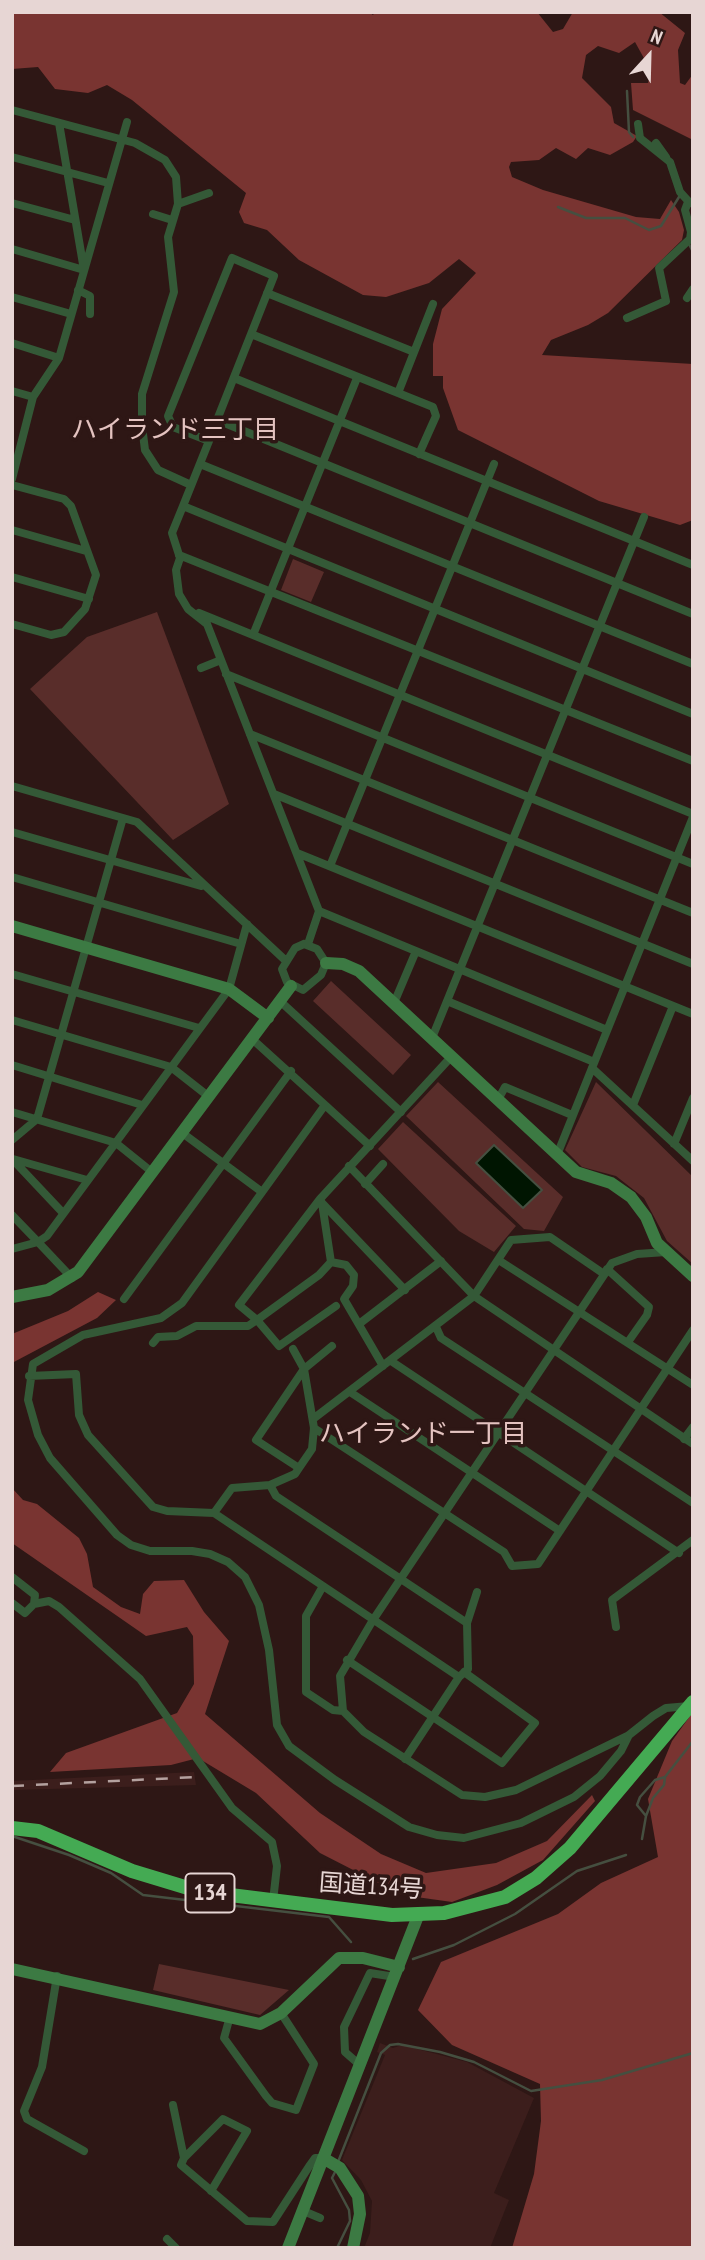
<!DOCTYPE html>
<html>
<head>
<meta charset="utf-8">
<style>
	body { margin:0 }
	#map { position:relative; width:705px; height:2260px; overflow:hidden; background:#2e1715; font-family:"PT Sans Narrow",sans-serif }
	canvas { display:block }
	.frame { position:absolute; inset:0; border:14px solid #e7d6d4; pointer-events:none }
	.north { position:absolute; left:614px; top:21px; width:70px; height:70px; -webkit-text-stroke:5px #2e1715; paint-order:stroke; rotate:22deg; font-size:19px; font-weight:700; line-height:28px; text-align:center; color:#e7d6d4 }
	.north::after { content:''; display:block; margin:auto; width:24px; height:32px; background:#e7d6d4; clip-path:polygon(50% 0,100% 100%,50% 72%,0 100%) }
</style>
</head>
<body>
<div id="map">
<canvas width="705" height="2260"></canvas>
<div class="frame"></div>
<div class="north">N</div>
</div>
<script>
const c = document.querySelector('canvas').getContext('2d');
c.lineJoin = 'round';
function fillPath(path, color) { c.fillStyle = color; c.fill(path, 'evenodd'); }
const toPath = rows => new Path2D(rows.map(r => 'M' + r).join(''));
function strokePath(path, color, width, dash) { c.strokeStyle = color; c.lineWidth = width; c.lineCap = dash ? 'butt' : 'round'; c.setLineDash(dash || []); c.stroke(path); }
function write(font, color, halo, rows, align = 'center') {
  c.font = font + ' "PT Sans Narrow","Noto Sans JP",sans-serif'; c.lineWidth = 7; c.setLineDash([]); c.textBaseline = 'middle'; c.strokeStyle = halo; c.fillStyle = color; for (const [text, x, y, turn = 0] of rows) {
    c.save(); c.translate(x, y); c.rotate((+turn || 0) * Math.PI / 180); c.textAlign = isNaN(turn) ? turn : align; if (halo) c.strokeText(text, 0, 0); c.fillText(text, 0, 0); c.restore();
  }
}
const built = toPath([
	[194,1772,196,1785,12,1790,12,1781],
	[380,2043,393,2048,402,2045,467,2062,534,2098,494,2193,509,2200,490,2248,364,2248,370,2233,372,2201,361,2180,342,2160,385,2055,377,2052]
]);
const green = toPath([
	[293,559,324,572,311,602,281,590],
	[157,612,229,804,173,840,30,689,87,637],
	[331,981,411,1055,393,1075,313,1001],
	[438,1082,563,1197,544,1231,524,1229,406,1116],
	[596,1082,693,1177,693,1264,667,1241,644,1198,616,1176,582,1167,565,1150],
	[403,1122,516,1226,494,1252,459,1231,378,1149],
	[159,1964,289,1990,260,2015,153,1990]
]);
const forest = toPath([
	[12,12,369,12,373,15,375,12,537,12,553,32,563,29,573,12,659,12,685,33,678,50,680,83,685,85,693,74,693,140,633,110,631,83,648,83,651,71,635,42,619,53,598,46,586,55,582,78,611,107,614,123,637,136,633,142,610,155,588,148,576,159,556,148,539,160,511,162,509,167,512,177,543,190,636,217,660,219,671,200,679,212,684,230,682,240,608,313,588,325,551,340,542,355,693,364,693,520,680,525,599,501,458,430,443,388,443,376,433,376,433,344,442,309,476,273,459,259,429,283,386,297,363,295,299,260,267,230,244,223,239,212,246,193,132,100,107,85,88,93,55,89,38,67,12,69],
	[98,1292,116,1300,97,1318,12,1363,12,1334,68,1311],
	[12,1488,23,1500,37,1504,79,1538,87,1554,93,1587,121,1607,140,1614,143,1594,154,1581,184,1580,204,1612,229,1641,205,1714,320,1813,381,1854,426,1873,496,1863,547,1841,592,1795,595,1801,543,1860,497,1885,452,1902,402,1895,320,1853,256,1793,198,1758,171,1765,50,1772,66,1753,177,1713,194,1684,193,1636,187,1627,146,1636,12,1543],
	[693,1712,693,2248,512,2248,534,2174,541,2121,540,2084,452,2045,418,2010,441,1962,558,1914,601,1883,658,1857,648,1799,672,1741]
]);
const water = toPath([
	[494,1145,542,1190,523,1208,476,1163,494,1145]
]);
const stream = toPath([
	[627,91,629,132,633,137],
	[558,207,586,218,625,218,649,230,661,226,679,197],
	[689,244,693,252],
	[646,1816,653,1798,664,1785,665,1777],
	[12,1836,69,1855,111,1873,143,1895,329,1917,351,1942],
	[642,1839,646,1816,637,1805,640,1797,655,1780,665,1777,693,1741],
	[413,1959,454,1945,515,1914,577,1871,626,1855],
	[338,2162,381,2053,390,2045,398,2044,440,2052,474,2062,531,2091,602,2080,693,2053],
	[335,2172,332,2178,349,2210,350,2221,337,2248]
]);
const street = toPath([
	[12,110,135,143,165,160,176,177,178,204,168,237,174,292,142,394,142,426,145,450,158,470,191,485],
	[638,124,640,138,670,162,680,192,690,203],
	[656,143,666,157],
	[12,157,108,183],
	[12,203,75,220],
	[178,204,209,193],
	[153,214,172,220],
	[12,249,84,270,59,123],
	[78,290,90,296,90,314],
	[267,293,414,352],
	[12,297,71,314],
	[687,298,693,289],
	[627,318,666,301,659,268,690,239,691,232,685,210,688,202],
	[251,334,433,407,436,416,419,454],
	[12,343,59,358],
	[234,378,693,565],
	[12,391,33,397],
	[398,393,433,304],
	[217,420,693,614],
	[209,441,173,427,168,416,232,258,274,276,217,420,209,441,183,506,172,533,180,558,176,570,179,594,188,609,207,624,319,911,308,944],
	[200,464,693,664],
	[12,479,33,397,59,358,127,122],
	[12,485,64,499,71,506,96,575,85,609,64,632,51,635,12,624],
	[183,506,693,714],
	[12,530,86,551],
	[179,555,693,761],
	[12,577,89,599],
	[199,613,693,814],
	[253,635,357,378],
	[201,668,221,660],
	[226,674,693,864],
	[250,734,693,913],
	[12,786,137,822,285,960],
	[274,794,693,964],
	[12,832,201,886],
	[297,853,693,1014],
	[330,866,494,464],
	[12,877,241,944],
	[319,911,607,1030],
	[304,944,317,949,326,963,321,975,303,990,287,982,282,969,295,948,304,944],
	[12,974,199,1028],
	[447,1001,594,1062],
	[281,1002,401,1112],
	[394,1003,416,951],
	[12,1020,171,1067,208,1096],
	[251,1038,325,1105,182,1303,161,1318,83,1335,33,1364,28,1400,38,1435,50,1458,117,1535,131,1545,150,1551,192,1551,210,1554,228,1562,245,1577,259,1605,269,1650,277,1725,289,1746,335,1780,409,1827,437,1835,464,1838,521,1823,574,1797,600,1776,621,1751,629,1735,653,1716,666,1708,689,1706],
	[432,1038,644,517],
	[12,1065,142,1105],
	[592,1068,693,1161],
	[500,1096,505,1087,572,1115],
	[325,1105,370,1146],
	[633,1105,673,1006],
	[12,1112,116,1143,152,1172],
	[181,1132,262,1192],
	[12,1140,37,1119,123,818],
	[674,1144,693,1098],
	[557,1155,693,817],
	[13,1159,87,1180],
	[14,1161,63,1213],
	[349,1166,474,1296,693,1444],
	[365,1184,383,1164],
	[322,1203,331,1262,346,1265,354,1275,353,1286,344,1299,383,1366],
	[323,1204,405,1290],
	[12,1215,38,1242,12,1249],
	[500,1261,693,1385],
	[331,1262,319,1275,257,1320,239,1305,320,1199,452,1056],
	[607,1269,649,1307,647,1315,628,1342],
	[72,1278,38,1242,47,1236,229,989,247,924],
	[124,1299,291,1071],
	[359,1324,441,1261],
	[436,1327,441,1338,693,1503],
	[153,1343,158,1337,177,1336,196,1326,248,1326,257,1320,279,1346,336,1306],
	[293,1349,304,1369,256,1440,299,1468],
	[391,1361,679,1553],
	[29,1376,76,1374,79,1415,88,1435,153,1507,167,1511,214,1513,459,1677],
	[350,1392,560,1531],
	[313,1419,474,1296,511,1240,550,1237,604,1274],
	[314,1428,504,1552,512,1566,538,1564,693,1330],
	[684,1439,693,1427],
	[270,1485,276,1496,467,1623,468,1669,459,1677,405,1759],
	[214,1513,232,1488,270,1485,295,1474,299,1468,312,1449,314,1428,304,1369,332,1346],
	[12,1577,35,1595,34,1604],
	[323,1586,306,1616,306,1692,333,1710,343,1711],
	[12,1603,25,1613,34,1604,49,1601,59,1607,140,1679,232,1808,272,1842,277,1866,273,1901],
	[467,1623,477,1592],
	[616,1627,612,1600,693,1540],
	[347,1660,502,1763,535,1723,464,1672],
	[629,1735,516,1790,485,1797,462,1795,364,1732,343,1711,340,1676,373,1620,612,1263,637,1254,666,1252],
	[57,1976,42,2067,24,2111,27,2119,84,2151],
	[229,2020,224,2038,266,2096,272,2103,296,2110,314,2064,281,2013],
	[361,2066,345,2052,344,2027,370,1973,395,1977],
	[173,2105,184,2158,181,2165,247,2221,273,2222,310,2165,315,2158,323,2158],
	[184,2158,223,2119,247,2131,211,2191],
	[301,2210,320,2218],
	[167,2239,176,2248]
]);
const secondary = toPath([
	[12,926,229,989,268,1018],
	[326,963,343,964,359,971,576,1172,611,1183,631,1197,646,1217,657,1243,693,1276],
	[12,1297,48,1290,78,1272,291,986],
	[12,1969,260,2024,281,2013,339,1958,363,1958,399,1967],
	[323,2158,340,2168,358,2196,360,2214,353,2248],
	[288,2248,418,1916]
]);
const highway = toPath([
	[12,1828,38,1831,132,1871,198,1891,392,1915,444,1913,505,1897,536,1878,570,1848,693,1702]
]);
const rail = toPath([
	[12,1786,196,1777]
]);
const shields = [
	[210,1893,49]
];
const shieldNames = [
	["134",210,1893]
];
const streetNames = [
	["国道134号",371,1887,4]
];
const neighbourhoodNames = [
	["ハイランド三丁目",175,431],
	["ハイランド一丁目",423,1435]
];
fillPath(built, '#3c1e1c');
fillPath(green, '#592d2a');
fillPath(forest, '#793431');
fillPath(water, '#001501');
strokePath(water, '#454f40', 2);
strokePath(stream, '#454f40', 2.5);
strokePath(street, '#345937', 8);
strokePath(secondary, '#3c7a43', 12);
strokePath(highway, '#44aa53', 14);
strokePath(rail, '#b4a19f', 2.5, [12, 12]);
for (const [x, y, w] of shields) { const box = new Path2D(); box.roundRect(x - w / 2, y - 19.5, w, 39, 5); c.fillStyle = '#2e1715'; c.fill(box); strokePath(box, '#e7d6d4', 2); }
write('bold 23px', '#e7d6d4', null, shieldNames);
write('24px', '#e7d6d4', '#2e1715', streetNames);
write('26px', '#e4c3c0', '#2e1715', neighbourhoodNames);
</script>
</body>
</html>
